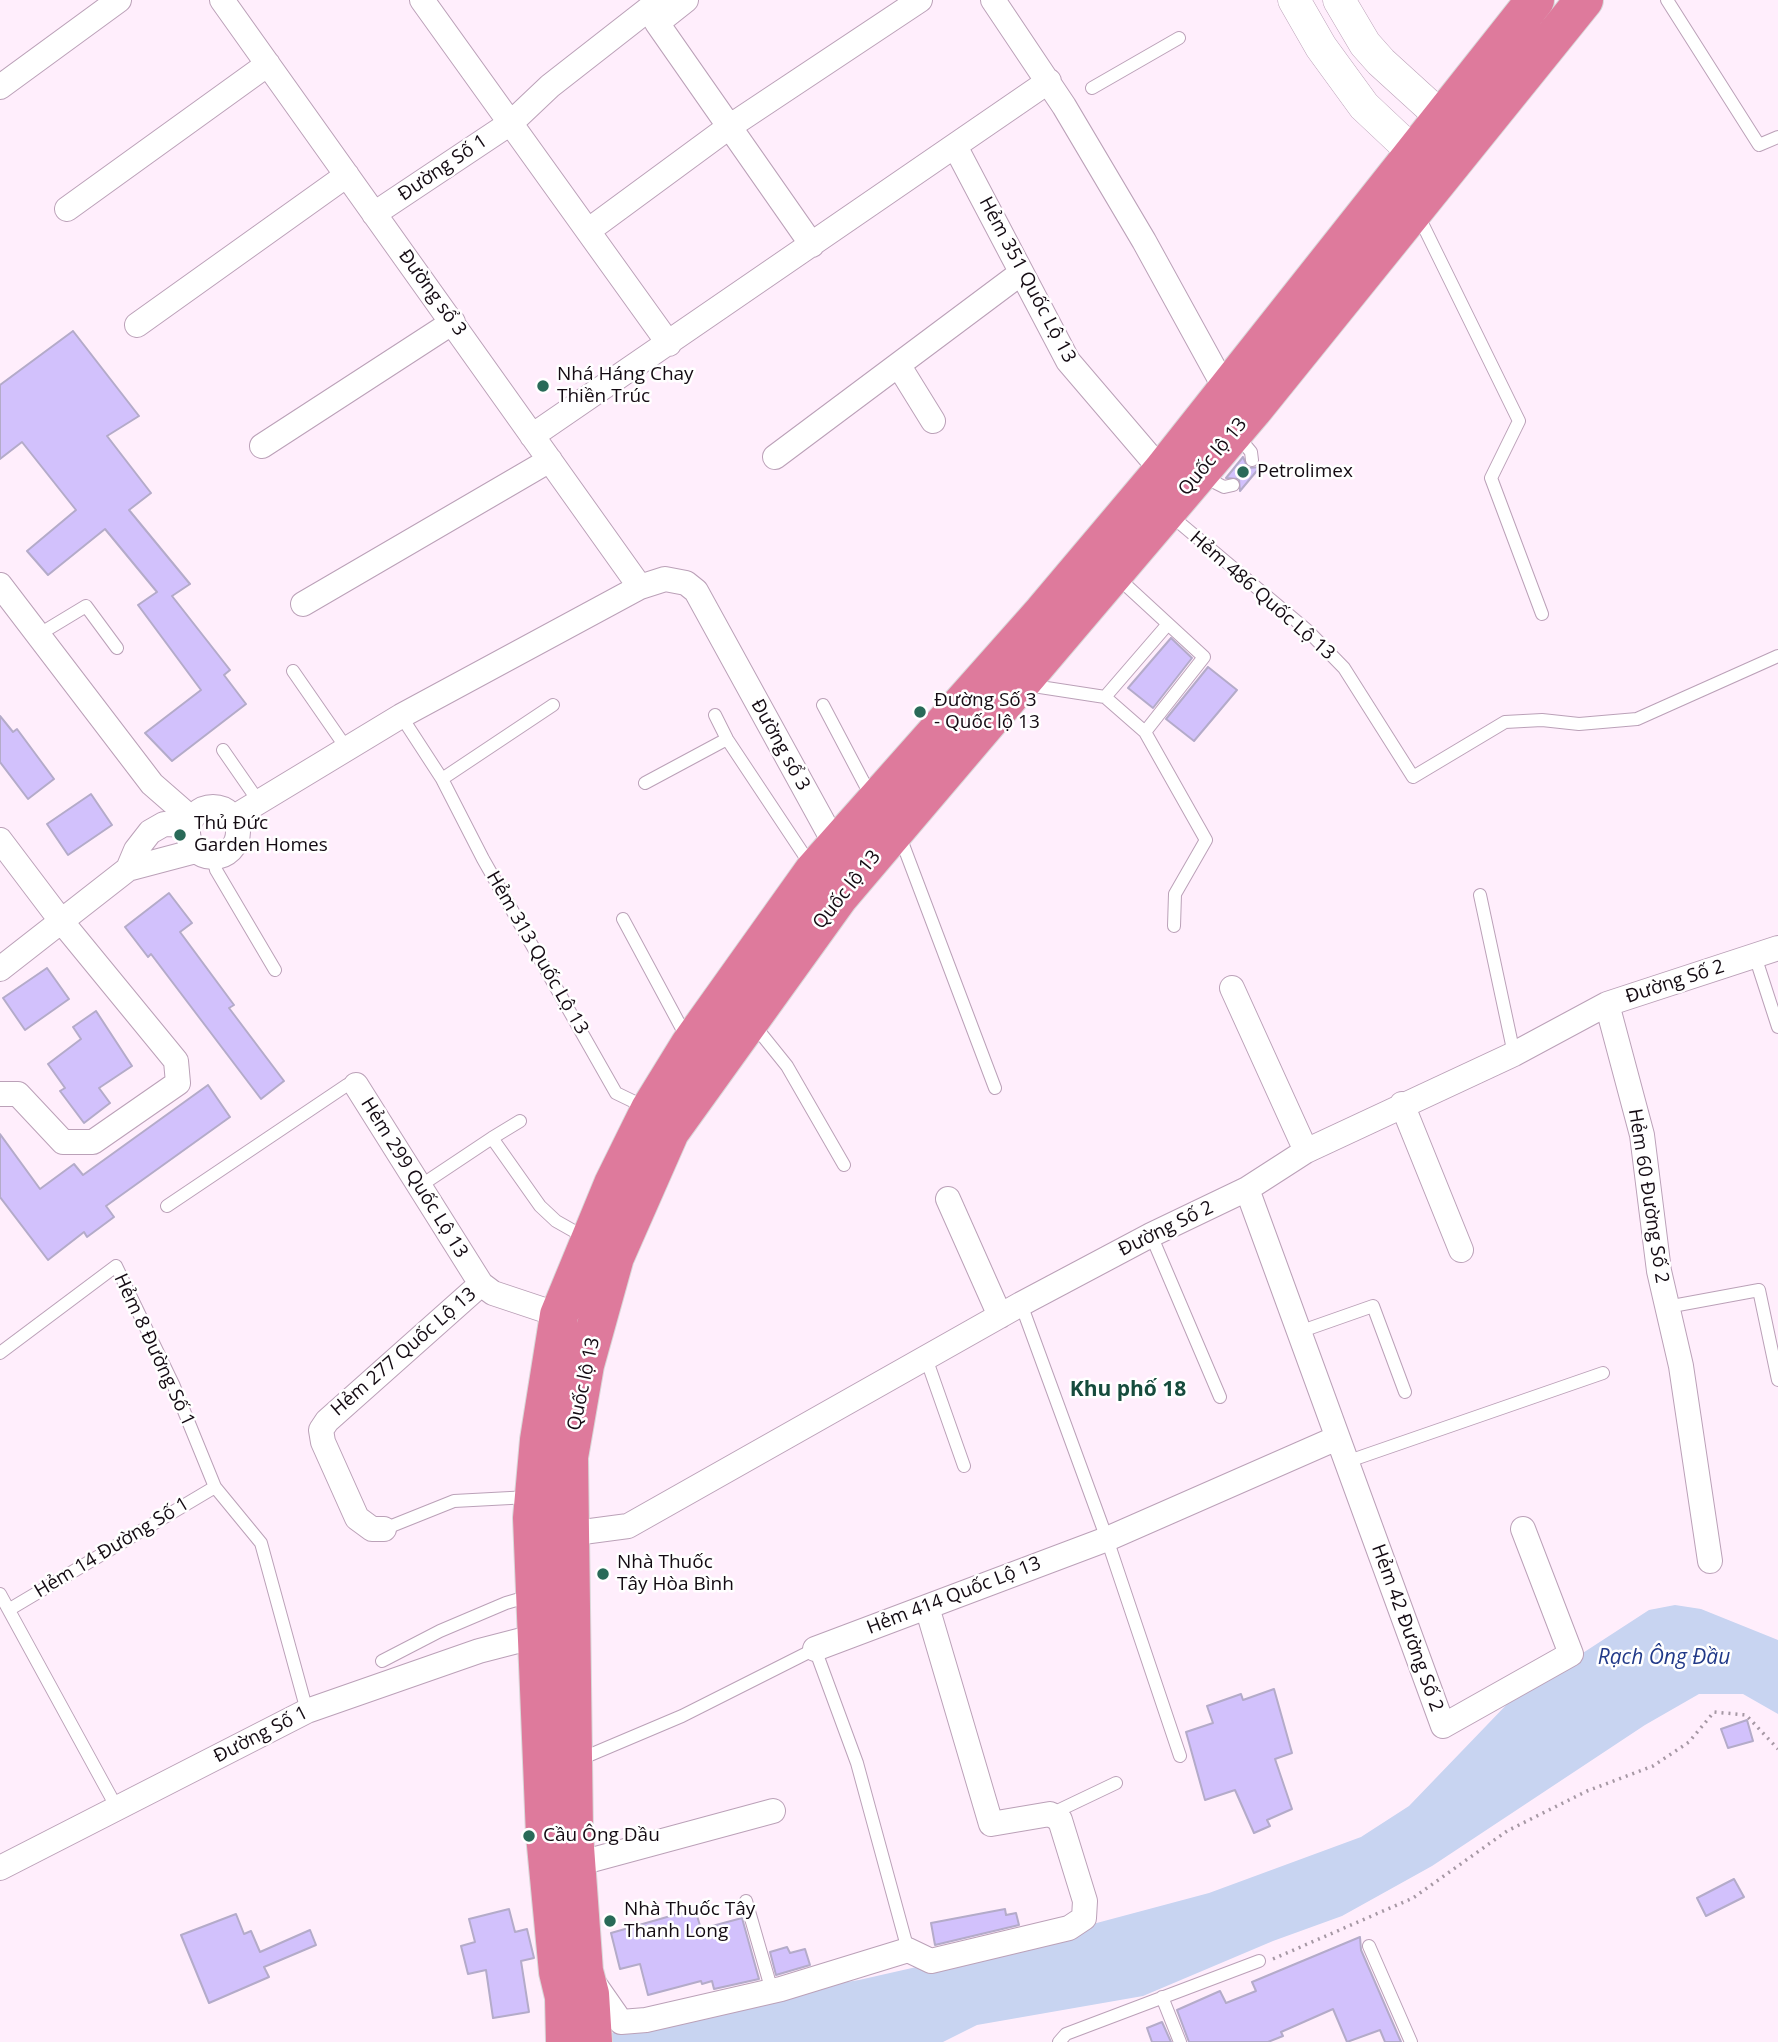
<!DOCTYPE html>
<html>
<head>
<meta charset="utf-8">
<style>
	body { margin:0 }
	canvas { display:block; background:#ffeefc }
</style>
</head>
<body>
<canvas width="1778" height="2042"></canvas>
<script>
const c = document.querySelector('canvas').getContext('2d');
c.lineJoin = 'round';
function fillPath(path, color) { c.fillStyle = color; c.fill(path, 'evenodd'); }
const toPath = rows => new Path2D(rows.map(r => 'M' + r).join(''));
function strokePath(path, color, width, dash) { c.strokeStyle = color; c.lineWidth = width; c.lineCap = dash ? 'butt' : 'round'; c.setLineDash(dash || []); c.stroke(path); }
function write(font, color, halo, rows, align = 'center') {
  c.font = font + ' "Open Sans",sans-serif'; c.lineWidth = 5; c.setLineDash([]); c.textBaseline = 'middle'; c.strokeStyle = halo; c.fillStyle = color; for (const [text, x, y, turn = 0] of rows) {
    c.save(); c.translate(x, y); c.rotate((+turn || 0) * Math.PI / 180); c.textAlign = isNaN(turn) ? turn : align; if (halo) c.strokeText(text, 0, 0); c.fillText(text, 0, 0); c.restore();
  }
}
const water = toPath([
	[1675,1605,1701,1609,1778,1640,1778,1714,1743,1694,1699,1694,1645,1725,1432,1866,1342,1916,1273,1941,1143,1996,977,2025,943,2042,577,2042,744,1999,859,1980,1018,1944,1209,1893,1361,1837,1409,1806,1512,1699,1649,1610]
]);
const building = toPath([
	[73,331,139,416,107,436,151,493,129,510,190,584,172,596,230,670,224,675,246,704,172,761,145,733,201,690,138,605,157,592,105,529,48,575,27,551,76,510,22,442,0,459,0,385,73,331],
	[1243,457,1248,468,1260,467,1240,491,1239,479,1226,478,1243,457],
	[1171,638,1192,658,1153,708,1128,688,1171,638],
	[1208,667,1237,690,1194,741,1166,719,1208,667],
	[0,716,13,732,17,729,54,779,28,799,0,762,0,716],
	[91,794,112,825,68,855,47,824,91,794],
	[169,893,192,923,180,932,234,1005,229,1008,284,1081,261,1099,151,954,148,957,125,927,169,893],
	[47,968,69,999,25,1030,3,998,47,968],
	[96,1011,132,1066,99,1088,110,1103,84,1123,60,1091,65,1088,48,1064,81,1039,73,1027,96,1011],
	[208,1085,230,1117,106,1206,114,1217,87,1237,84,1232,48,1260,0,1197,0,1134,40,1189,74,1164,83,1175,208,1085],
	[1274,1689,1292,1753,1275,1759,1292,1809,1267,1820,1270,1826,1254,1833,1235,1790,1205,1800,1186,1732,1213,1723,1207,1706,1241,1694,1243,1700,1274,1689],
	[1747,1720,1753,1741,1728,1748,1721,1729,1747,1720],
	[1734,1879,1744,1897,1706,1916,1697,1898,1734,1879],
	[509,1909,515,1932,527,1929,534,1958,521,1961,529,2012,493,2018,486,1970,468,1974,461,1946,475,1942,469,1919,509,1909],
	[695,1909,701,1929,742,1918,759,1979,714,1989,712,1981,702,1984,701,1981,648,1995,640,1964,620,1969,611,1933,695,1909],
	[1005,1909,1006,1915,1016,1913,1019,1925,935,1945,931,1923,1005,1909],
	[236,1914,244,1934,251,1931,260,1952,310,1930,316,1945,264,1967,269,1977,209,2003,181,1935,236,1914],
	[1360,1937,1361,1950,1401,2042,1385,2042,1380,2030,1347,2042,1333,2009,1281,2032,1283,2036,1268,2042,1189,2042,1177,2010,1220,1991,1226,2003,1256,1991,1252,1982,1360,1937],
	[787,1947,790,1953,805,1949,810,1965,776,1975,770,1952,787,1947],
	[1162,2022,1171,2042,1152,2042,1147,2028,1162,2022]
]);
const path = toPath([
	[1273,1959,1413,1898,1507,1831,1587,1791,1653,1766,1689,1742,1714,1712,1746,1715,1778,1749]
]);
const service = toPath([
	[1667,0,1759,145,1778,137],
	[1092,88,1179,38],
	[1418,215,1519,421,1491,478,1542,614],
	[1236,434,1251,452,1252,460],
	[1202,476,1224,487,1233,485],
	[1169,514,1307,630,1344,668,1413,777,1505,722,1542,720,1579,724,1637,719,1778,656],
	[1116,576,1204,657,1145,732,1206,840,1175,894,1174,926],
	[38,635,86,606,117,648],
	[293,671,347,749],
	[1027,685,1105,697,1168,624],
	[1105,697,1145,732],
	[823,705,872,798],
	[715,715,727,739,812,867],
	[401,716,442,779,483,859,616,1093,647,1108],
	[223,750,259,802],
	[442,779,553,705],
	[645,783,727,739],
	[899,834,995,1088],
	[213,857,216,870,275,970],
	[1480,895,1514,1054],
	[623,919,688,1040],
	[1755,956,1778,1027],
	[754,1025,787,1066,844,1165],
	[492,1138,520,1121],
	[420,1186,492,1138,540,1206,556,1221,586,1238],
	[167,1206,347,1085,356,1085],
	[1151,1235,1220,1397],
	[1021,1304,1107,1539,1180,1756],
	[1667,1307,1759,1290,1778,1380],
	[1299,1332,1373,1306,1405,1392],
	[0,1353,116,1266,173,1384,215,1487,261,1543,307,1711],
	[926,1358,964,1466],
	[1346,1462,1603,1373],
	[384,1529,454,1501,529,1497],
	[0,1594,117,1808],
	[10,1609,215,1487],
	[382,1661,440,1631,506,1603,530,1596],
	[578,1760,682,1716,815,1649,857,1763,908,1950],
	[1051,1814,1116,1783],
	[746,1901,772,1991],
	[1369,1946,1411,2042],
	[1162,1997,1180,2042],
	[1059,2042,1066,2034,1259,1961]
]);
const minor = toPath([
	[222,0,640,587],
	[422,0,669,344],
	[686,0,657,23,812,245],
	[993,0,1064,106,1144,241,1227,392],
	[0,87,119,0],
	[955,146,1068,361,1162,471],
	[67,209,268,64],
	[374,214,512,122,550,86,660,0],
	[589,230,729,127,920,0],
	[137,325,347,175],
	[899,366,933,421],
	[532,436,1049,81],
	[262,446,453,322],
	[775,457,1021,273],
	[0,585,152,784,191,818],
	[303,604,550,460],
	'188 832a25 25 0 1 1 50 0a25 25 0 1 1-50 0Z',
	[234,817,401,716,640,587,665,579,686,583,696,591,841,855],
	[0,840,62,922,176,1061,178,1083,93,1142,63,1142,18,1094,0,1094],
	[128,869,196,851],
	[0,969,128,869,136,850,150,832,164,824,188,825],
	[1232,988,1306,1151],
	[1607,1004,1642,1135,1659,1271,1681,1366,1710,1561],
	[356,1085,481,1284,493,1293,559,1315],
	[1402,1104,1461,1250],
	[1247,1189,1443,1726,1571,1654,1523,1529],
	[948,1199,1000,1316],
	[384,1529,372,1529,357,1518,323,1442,321,1430,327,1421,481,1284],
	[568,1534,628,1526,1021,1304,1151,1235,1247,1189,1306,1151,1514,1054,1607,1004,1778,948],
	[815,1649,1107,1539,1337,1438],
	[577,1864,773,1811],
	[0,1868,307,1711,479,1651,537,1636],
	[591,1979,621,2022,646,2020,781,1989,908,1950,931,1961,1069,1928,1084,1918,1085,1901,1060,1820,1050,1814,991,1824,927,1607]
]);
const tertiary = toPath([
	[1294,0,1321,47,1364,106,1431,169],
	[1339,0,1365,44,1381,62,1460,134]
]);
const trunk = toPath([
	[565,2042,564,1997,558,1972,545,1835,532,1518,539,1440,559,1315,613,1184,650,1109,690,1044,814,870,1043,612,1162,471,1535,0],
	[593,2042,590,1994,584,1971,574,1833,569,1457,585,1365,615,1257,670,1132,839,897,1253,410,1584,0]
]);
const markers = [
	[543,386,7,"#296a58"],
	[1243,472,7,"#296a58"],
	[920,712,7,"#296a58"],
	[180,835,7,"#296a58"],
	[603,1574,7,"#296a58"],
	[529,1836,7,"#296a58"],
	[610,1921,7,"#296a58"]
];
const streetNames = [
	["Đường Số 1",443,168,-34],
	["Hẻm 351 Quốc Lộ 13",1027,280,62],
	["Đường sổ 3",432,293,54],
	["Quốc lộ 13",1213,457,-50],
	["Hẻm 486 Quốc Lộ 13",1262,596,41],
	["Đường sổ 3",780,745,61],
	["Quốc lộ 13",847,890,-51],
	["Hẻm 313 Quốc Lộ 13",537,953,60],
	["Đường Số 2",1675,982,-18],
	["Hẻm 299 Quốc Lộ 13",414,1178,58],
	["Hẻm 60 Đường Số 2",1648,1196,81],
	["Đường Số 2",1166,1229,-26],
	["Hẻm 8 Đường Số 1",154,1350,65],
	["Hẻm 277 Quốc Lộ 13",404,1352,-41],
	["Quốc lộ 13",584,1384,-78],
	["Hẻm 14 Đường Số 1",112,1548,-31],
	["Hẻm 414 Quốc Lộ 13",954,1596,-21],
	["Hẻm 42 Đường Số 2",1407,1628,70],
	["Đường Số 1",261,1735,-27]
];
const poiNames = [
	["Nhá Háng Chay",557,375],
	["Thiền Trúc",557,397],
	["Petrolimex",1257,472],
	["Đường Số 3",934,701],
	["- Quốc lộ 13",934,723],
	["Thủ Đức",194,824],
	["Garden Homes",194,846],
	["Nhà Thuốc",617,1563],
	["Tây Hòa Bình",617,1585],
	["Cầu Ông Dầu",543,1836],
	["Nhà Thuốc Tây",624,1910],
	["Thanh Long",624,1932]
];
const neighbourhoodNames = [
	["Khu phố 18",1128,1390]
];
const waterNames = [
	["Rạch Ông Đầu",1664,1658]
];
fillPath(water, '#c8d4f1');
fillPath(building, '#d2c1fc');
strokePath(building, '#b4abc9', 2);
strokePath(service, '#bba1b8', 14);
strokePath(minor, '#bba1b8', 26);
strokePath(tertiary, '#bba1b8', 33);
strokePath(trunk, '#d9d8d9', 40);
strokePath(path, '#a698a4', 3.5, [2, 5]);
strokePath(service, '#fff', 12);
strokePath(minor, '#fff', 24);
strokePath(tertiary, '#fff', 32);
strokePath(trunk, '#de7a9c', 38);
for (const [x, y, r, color] of markers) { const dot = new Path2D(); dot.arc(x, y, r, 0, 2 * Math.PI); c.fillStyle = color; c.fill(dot); strokePath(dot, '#fff', 2.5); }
write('19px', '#140b13', '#fff', streetNames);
write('19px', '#140b13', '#fff', poiNames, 'left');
write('bold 21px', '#164b3d', '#fff', neighbourhoodNames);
write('italic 21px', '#223a89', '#fff', waterNames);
</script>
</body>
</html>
